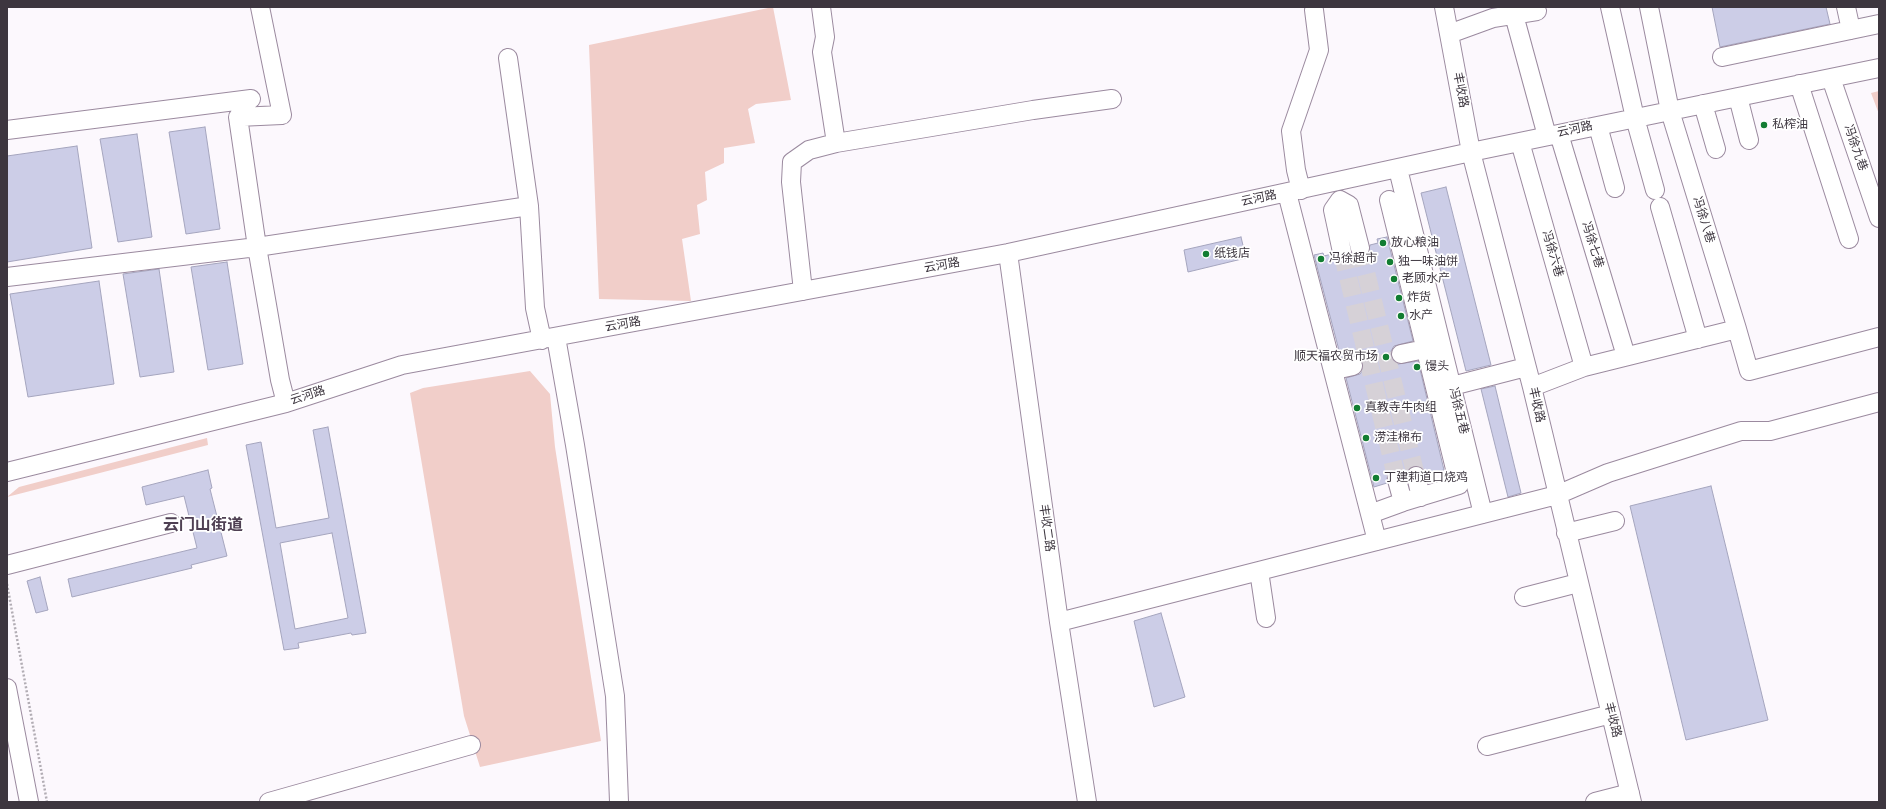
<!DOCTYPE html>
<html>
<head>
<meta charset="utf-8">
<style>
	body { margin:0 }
	#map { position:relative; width:1886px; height:809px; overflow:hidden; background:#fcf8fd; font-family:Jost,sans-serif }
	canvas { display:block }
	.frame { position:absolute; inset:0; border:8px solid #3d363f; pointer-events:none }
</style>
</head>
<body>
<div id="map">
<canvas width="1886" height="809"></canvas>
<div class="frame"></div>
</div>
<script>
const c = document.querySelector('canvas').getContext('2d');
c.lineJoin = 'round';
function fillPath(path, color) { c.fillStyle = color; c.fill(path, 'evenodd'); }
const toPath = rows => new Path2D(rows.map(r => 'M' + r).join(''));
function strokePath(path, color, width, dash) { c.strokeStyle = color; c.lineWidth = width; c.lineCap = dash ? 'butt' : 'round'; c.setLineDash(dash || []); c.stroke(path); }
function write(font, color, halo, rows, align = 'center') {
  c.font = font + ' Jost,"Noto Sans SC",sans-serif'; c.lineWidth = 3.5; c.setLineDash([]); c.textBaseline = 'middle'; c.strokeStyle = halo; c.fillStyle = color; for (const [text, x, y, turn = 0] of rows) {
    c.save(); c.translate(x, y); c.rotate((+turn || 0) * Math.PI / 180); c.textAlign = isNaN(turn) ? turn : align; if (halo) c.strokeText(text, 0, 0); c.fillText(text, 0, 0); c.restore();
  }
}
const green = toPath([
	[773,7,791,100,756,104,748,109,755,143,724,148,724,163,705,172,707,200,697,205,700,234,682,239,691,301,599,299,589,45],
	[1879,91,1879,114,1871,93],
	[530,371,550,394,555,447,601,741,480,767,464,716,410,393,423,388],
	[207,438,208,445,7,497,19,487]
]);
const building = toPath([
	[1712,7,1826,7,1830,24,1720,47,1712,7],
	[205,127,220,229,186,234,169,132,205,127],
	[137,134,152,237,118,242,100,139,137,134],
	[77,146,92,248,7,262,7,156,77,146],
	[1446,187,1491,365,1466,371,1421,193,1446,187],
	[1241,237,1246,258,1188,272,1184,250,1241,237],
	[1387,237,1413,341,1394,346,1391,351,1391,357,1393,361,1398,364,1418,361,1444,470,1426,474,1423,469,1414,466,1409,469,1406,475,1400,470,1395,470,1389,473,1387,478,1387,483,1374,487,1346,378,1360,374,1363,370,1363,363,1360,359,1356,356,1341,358,1314,255,1323,253,1324,256,1332,254,1335,259,1339,262,1349,260,1352,255,1357,258,1362,258,1368,255,1370,245,1378,243,1377,239,1387,237],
	[227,262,243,364,208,370,191,267,227,262],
	[159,269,174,372,140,377,123,274,159,269],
	[99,281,114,384,28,397,10,294,99,281],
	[1495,386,1521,493,1508,497,1481,389,1495,386],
	[328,427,366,633,352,635,351,633,298,643,299,648,284,650,246,445,261,442,276,528,329,518,313,430,328,427],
	[332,533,348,618,295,629,280,543,332,533],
	[208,470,212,488,210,489,227,556,191,565,192,568,72,597,68,579,197,548,184,496,146,505,142,487,208,470],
	[1711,486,1768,720,1686,740,1630,506,1711,486],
	[40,577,48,610,36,613,27,581,40,577],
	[1161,613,1185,697,1154,707,1134,621,1161,613]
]);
const minorTunnel = toPath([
	[1360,248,1416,476],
	[1342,252,1397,480]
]);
const path = toPath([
	[7,584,47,802]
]);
const minor = toPath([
	[260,7,282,115,238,117,257,247,280,380,286,403],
	[821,7,825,37,822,52,836,143],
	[1444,7,1471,152,1532,387,1632,802],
	[1610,7,1635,118,1655,190],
	[1649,7,1670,111,1737,329],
	[1846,7,1851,30],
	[1514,15,1547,136],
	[1449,34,1493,18,1537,11],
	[1722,57,1879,24],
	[508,58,529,206,535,308,542,340],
	[1831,78,1879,218],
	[1799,84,1849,239],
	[1738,97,1749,140],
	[1703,104,1716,149],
	[1598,126,1615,188],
	[7,130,251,99],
	[1559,134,1626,356],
	[1520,142,1584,367],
	[1398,169,1483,514],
	[1301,190,1296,170,1291,131,1319,50,1314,10],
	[1287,193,1377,541],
	[1660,207,1698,339],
	[1342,252,1333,210,1340,200,1349,205,1360,248],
	[1008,253,1059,622,1087,802],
	[7,277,257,247,529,206],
	[803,291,791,182,792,162,809,150,836,143,1033,110,1112,99],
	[556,337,575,445,615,696,619,802],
	[1401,354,1425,349],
	[1344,368,1353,366],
	[1452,386,1526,367],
	[1532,387,1584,367,1737,329,1749,371,1879,337],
	[7,472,286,403,402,365,1008,253,1471,152,1879,68],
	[1416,476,1421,497],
	[1397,480,1403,502],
	[1370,514,1403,502,1459,485,1389,200],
	[1566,533,1615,521],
	[7,565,171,523],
	[1259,571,1266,618],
	[1524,597,1578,583],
	[1059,622,1557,495,1608,473,1741,431,1770,431,1879,402],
	[7,688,29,802],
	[1487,746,1611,714],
	[269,802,471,745],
	[1595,802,1630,793]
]);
const markers = [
	[1764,125,4,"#127d32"],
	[1383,243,4,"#127d32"],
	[1206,254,4,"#127d32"],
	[1321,259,4,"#127d32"],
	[1390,262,4,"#127d32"],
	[1394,279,4,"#127d32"],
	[1399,298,4,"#127d32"],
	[1401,316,4,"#127d32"],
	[1386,357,4,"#127d32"],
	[1417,367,4,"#127d32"],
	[1357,408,4,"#127d32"],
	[1366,438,4,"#127d32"],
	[1376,478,4,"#127d32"]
];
const streetNames = [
	["丰收路",1460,90,79],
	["云河路",1575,130,-12],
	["冯徐九巷",1855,148,71],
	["云河路",1259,199,-12],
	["冯徐八巷",1703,220,73],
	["冯徐七巷",1592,245,73],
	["冯徐六巷",1552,254,74],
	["云河路",942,266,-10],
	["云河路",623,325,-10],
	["云河路",308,396,-18],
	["丰收路",1536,405,77],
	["冯徐五巷",1458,411,76],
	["丰收二路",1046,528,82],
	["丰收路",1612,720,76]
];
const poiNames = [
	["私榨油",1772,125],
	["放心粮油",1391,243],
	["纸钱店",1214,254],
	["冯徐超市",1329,259],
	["独一味油饼",1398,262],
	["老顾水产",1402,279],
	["炸货",1407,298],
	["水产",1409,316],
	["顺天福农贸市场",1378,357,"right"],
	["馒头",1425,367],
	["真教寺牛肉组",1365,408],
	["涝洼棉布",1374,438],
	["丁建莉道口烧鸡",1384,478]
];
const districtNames = [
	["云门山街道",203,526]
];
fillPath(green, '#f1cec9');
fillPath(building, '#cccde7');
strokePath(building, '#a5a5be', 1);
strokePath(minorTunnel, '#d6d1d7', 18, [18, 9]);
strokePath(minor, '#9b8a9f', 20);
strokePath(path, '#b2adb4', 2.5, [2, 2]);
strokePath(minor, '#fff', 18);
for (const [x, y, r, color] of markers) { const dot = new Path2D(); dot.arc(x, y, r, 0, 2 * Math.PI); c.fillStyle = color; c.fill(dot); strokePath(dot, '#fff', 1.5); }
write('12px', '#3d363f', '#fff', streetNames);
write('12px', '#3d363f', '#fff', poiNames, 'left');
write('bold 16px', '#4f4053', '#fff', districtNames);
</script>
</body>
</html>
